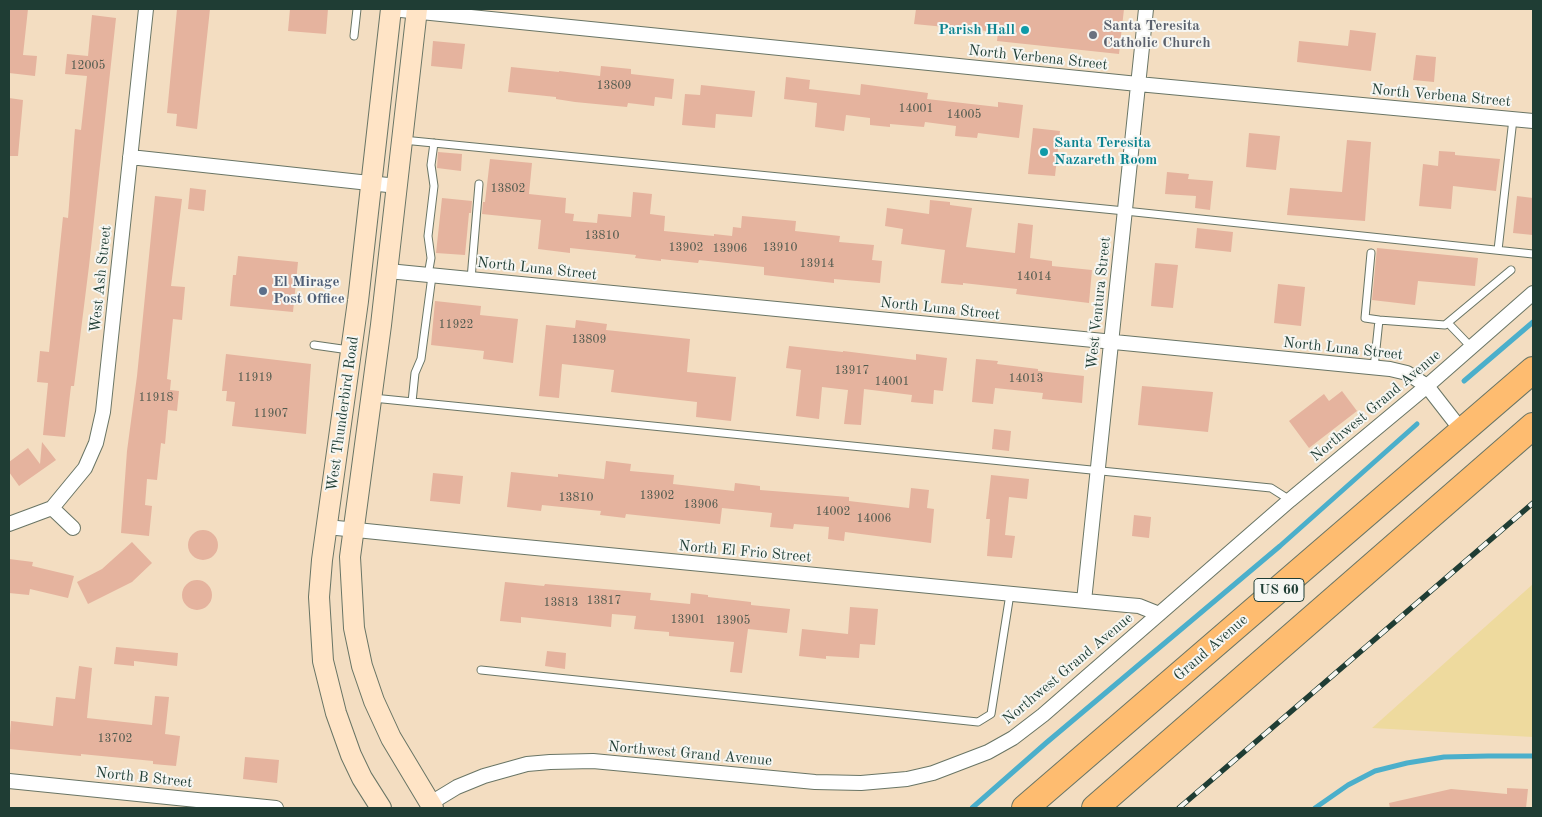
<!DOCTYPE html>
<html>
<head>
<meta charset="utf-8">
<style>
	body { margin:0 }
	#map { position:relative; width:1542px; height:817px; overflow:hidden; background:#f3ddc1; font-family:"Old Standard TT",serif }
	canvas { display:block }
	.frame { position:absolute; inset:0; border:10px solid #1f3d34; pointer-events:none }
</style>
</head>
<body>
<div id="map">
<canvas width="1542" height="817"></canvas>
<div class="frame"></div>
</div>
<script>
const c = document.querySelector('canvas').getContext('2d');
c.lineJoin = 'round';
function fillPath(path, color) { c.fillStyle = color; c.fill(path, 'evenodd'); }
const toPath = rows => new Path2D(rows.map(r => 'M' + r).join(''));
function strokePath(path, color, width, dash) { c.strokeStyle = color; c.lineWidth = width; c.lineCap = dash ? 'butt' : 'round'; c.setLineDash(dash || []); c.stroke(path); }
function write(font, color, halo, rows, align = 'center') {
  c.font = font + ' "Old Standard TT",serif'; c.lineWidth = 4; c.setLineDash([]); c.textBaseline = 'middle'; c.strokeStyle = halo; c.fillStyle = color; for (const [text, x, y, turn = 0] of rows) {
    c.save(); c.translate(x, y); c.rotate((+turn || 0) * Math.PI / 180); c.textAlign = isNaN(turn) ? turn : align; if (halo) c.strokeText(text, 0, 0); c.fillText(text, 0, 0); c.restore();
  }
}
const sand = toPath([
	[1533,584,1533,737,1372,728]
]);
const stream = toPath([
	[1464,381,1533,322],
	[972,808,1046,743,1280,546,1417,424],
	[1315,808,1348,785,1375,771,1407,763,1444,757,1488,756,1533,756]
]);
const building = toPath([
	[9,9,28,9,23,55,37,56,35,76,9,73],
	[177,9,210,9,197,129,176,126,177,114,167,113],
	[290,9,328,9,326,34,288,31],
	[916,9,1124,9,1119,54,997,41,998,32,914,24],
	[92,15,116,18,89,266,74,386,71,386,65,437,43,435,48,383,37,382,40,351,49,352,63,217,68,218,75,129,81,130,87,76,65,74,67,54,88,56],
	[1350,30,1376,33,1371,71,1297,62,1299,41,1348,46],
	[433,41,465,44,462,69,431,66],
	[1416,55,1436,57,1434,82,1413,80],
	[601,66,631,69,631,74,674,79,672,99,655,97,654,106,628,103,627,107,575,102,556,99,556,97,508,92,511,67,559,72,559,71,600,76],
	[786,77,810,80,809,89,860,95,861,84,928,93,927,99,998,107,998,102,1023,105,1019,138,978,133,977,138,955,136,956,126,925,122,924,127,890,124,890,127,870,125,870,118,846,115,844,131,815,127,817,103,784,99],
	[701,85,755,91,752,117,716,114,715,128,682,125,685,94,700,95],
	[9,98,23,100,18,156,9,156],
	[1033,128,1060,131,1055,176,1028,174],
	[1249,133,1280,136,1276,170,1246,167],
	[1347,140,1371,142,1365,221,1287,215,1290,188,1342,192],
	[1439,151,1455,152,1455,155,1500,159,1496,191,1453,186,1451,209,1419,206,1423,164,1438,166],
	[438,152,462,154,461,171,437,168],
	[490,159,532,163,529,194,566,198,565,213,574,214,573,221,597,223,598,214,631,217,633,192,652,194,650,214,665,216,664,231,714,236,714,234,732,236,733,227,741,228,742,216,796,221,795,231,840,236,839,242,874,245,872,260,882,261,880,283,834,279,834,283,764,275,764,267,699,260,698,263,661,259,661,261,635,258,636,255,570,248,570,253,538,249,541,220,482,214,483,202,485,202],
	[1167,172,1189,174,1188,179,1213,181,1210,210,1195,208,1196,196,1165,194],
	[190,188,206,190,204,211,188,209],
	[155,196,182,199,171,286,185,287,182,320,173,319,167,379,171,380,170,390,179,391,177,411,168,410,165,444,161,443,157,480,147,479,145,505,152,506,149,536,121,533,127,451,137,376],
	[1517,196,1533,198,1533,235,1513,233],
	[442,198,472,201,471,213,469,213,465,255,436,253],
	[930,200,950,202,950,205,972,208,966,247,1015,253,1018,223,1033,225,1030,258,1052,261,1052,266,1092,270,1089,303,1016,294,1017,289,963,283,963,285,941,283,945,250,901,244,903,229,885,226,887,208,929,214],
	[1197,228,1233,232,1231,252,1195,248],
	[1377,248,1478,258,1475,286,1418,281,1415,305,1372,300],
	[238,256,298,262,293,312,230,306,233,275,236,275],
	[1155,263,1178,265,1173,308,1151,306],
	[1278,284,1305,287,1301,326,1274,323],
	[435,301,481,306,480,315,518,319,513,363,483,359,484,351,431,345],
	[576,320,607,324,606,330,690,339,687,372,736,377,731,421,696,417,697,402,611,392,614,370,562,364,559,398,539,396,546,325,575,328],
	[789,346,843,352,843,351,916,360,916,354,947,358,943,391,934,390,933,404,911,402,912,395,864,389,861,425,844,424,848,390,822,387,819,419,796,416,801,370,786,368],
	[226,354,311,364,306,434,232,426,235,402,226,401,227,391,222,391],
	[976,359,998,361,997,364,1038,369,1038,371,1084,376,1082,403,1042,399,1043,393,995,388,993,404,972,402],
	[1142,386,1213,392,1208,432,1138,425],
	[1342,391,1357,411,1309,448,1289,421,1324,394,1329,401],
	[994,429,1011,431,1009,451,992,449],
	[42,442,56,460,19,486,9,472,9,462,28,448,40,464],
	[606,461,631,464,630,471,674,475,673,484,734,491,735,483,760,486,760,490,849,497,849,501,909,508,911,488,929,490,927,508,934,509,931,543,845,532,844,541,828,539,829,527,794,524,793,529,770,527,772,513,722,508,720,524,626,514,625,518,600,515,601,511,542,505,541,511,507,507,511,472,558,477,558,474,604,479],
	[433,473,463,476,460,504,430,501],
	[991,475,1029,479,1027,499,1009,497,1005,535,1015,536,1012,558,987,556,990,519,986,519],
	[1134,515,1151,517,1149,538,1132,536],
	'188 545a15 15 0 1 1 30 0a15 15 0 1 1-30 0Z',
	[132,542,152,563,132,582,88,604,77,582,102,569],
	[9,559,33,562,32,566,74,576,68,598,30,589,29,595,9,593],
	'182 595a15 15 0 1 1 30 0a15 15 0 1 1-30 0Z',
	[505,582,544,586,545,584,651,593,650,600,690,604,691,593,708,595,708,597,751,602,751,605,790,609,787,633,748,629,742,673,730,672,734,642,669,636,669,632,634,629,636,616,612,614,611,627,521,617,521,623,500,621],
	[850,607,878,609,875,645,860,644,859,658,826,656,826,659,799,656,802,629,848,634],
	[116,647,178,653,177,666,134,661,134,666,114,664],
	[547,651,566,653,565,669,545,666],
	[79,666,92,668,87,718,152,725,155,696,169,697,165,734,180,736,176,766,153,764,153,761,81,754,81,756,9,749,11,721,53,726,56,697,75,699],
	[245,757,279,760,277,783,243,779],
	[1507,788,1528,789,1526,808,1390,808,1389,803,1451,789,1507,794]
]);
const lane = toPath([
	[354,36,357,9],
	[403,140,1125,211,1533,254],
	[1498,250,1513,119],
	[1371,253,1365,318,1379,320],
	[428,275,431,258,428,236,434,186,431,165,434,143],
	[471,279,479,184],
	[1448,323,1471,347],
	[314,345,349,350],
	[1374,368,1379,320,1445,325,1511,270],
	[373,398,1271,488,1290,500],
	[412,402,415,373,421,359,432,276],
	[481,670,978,722,991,714,1010,594]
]);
const street = toPath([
	[391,9,1138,84,1533,121],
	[130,157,397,186],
	[388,271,1390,369,1407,373,1427,386,1462,431],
	[52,508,73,528],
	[9,524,52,508,85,468,96,443,103,412,146,9],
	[327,527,494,544,1127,605,1139,606,1159,614],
	[1084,601,1146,9],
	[9,781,276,808],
	[429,804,457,787,484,776,527,764,550,762,593,761,815,782,861,783,907,779,933,773,988,752,1013,738,1043,715,1290,500,1427,386,1533,293]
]);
const secondary = toPath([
	[417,9,381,325,350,557,354,628,362,666,374,701,391,738,433,808],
	[381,808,362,778,351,755,336,713,323,661,319,597,322,560,358,301,391,9]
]);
const highway = toPath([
	[1025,808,1533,370],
	[1095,808,1533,426]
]);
const rail = toPath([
	[1179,808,1533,503]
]);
const markers = [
	[1025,30,5,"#0f9aa8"],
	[1093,35,5,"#6b7280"],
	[1044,152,5,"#0f9aa8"],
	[263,291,5,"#5c6f8a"]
];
const numberNames = [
	["12005",88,66],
	["13809",614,86],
	["14001",916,109],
	["14005",964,115],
	["13802",508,189],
	["13810",602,236],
	["13902",686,248],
	["13910",780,248],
	["13906",730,249],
	["13914",817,264],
	["14014",1034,277],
	["11922",456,325],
	["13809",589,340],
	["13917",852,371],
	["11919",255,378],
	["14013",1026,379],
	["14001",892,382],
	["11918",156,398],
	["11907",271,414],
	["13902",657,496],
	["13810",576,498],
	["13906",701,505],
	["14002",833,512],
	["14006",874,519],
	["13817",604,601],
	["13813",561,603],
	["13901",688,620],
	["13905",733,621],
	["13702",115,739]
];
const shields = [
	[1279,590,50]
];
const shieldNames = [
	["US 60",1279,590]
];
const worshipNames = [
	["Santa Teresita",1103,26],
	["Catholic Church",1103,43]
];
const cultureNames = [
	["Parish Hall",1015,30],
	["Santa Teresita",1054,143,"left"],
	["Nazareth Room",1054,160,"left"]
];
const streetNames = [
	["North Verbena Street",1038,58,6],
	["North Verbena Street",1441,96,5],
	["North Luna Street",537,269,6],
	["West Ash Street",101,279,-84],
	["West Ventura Street",1099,303,-84],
	["North Luna Street",940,309,6],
	["North Luna Street",1343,349,6],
	["Northwest Grand Avenue",1376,406,-40],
	["West Thunderbird Road",343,414,-82],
	["North El Frio Street",745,552,5],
	["Grand Avenue",1211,648,-41],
	["Northwest Grand Avenue",1068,669,-40],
	["Northwest Grand Avenue",690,754,5],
	["North B Street",144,778,6]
];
const serviceNames = [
	["El Mirage",273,282],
	["Post Office",273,299]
];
fillPath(sand, '#eeda9e');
strokePath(stream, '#4bafcb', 5);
fillPath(building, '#e5b39e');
strokePath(lane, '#697565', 9);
strokePath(street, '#697565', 16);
strokePath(secondary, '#697565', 22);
strokePath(highway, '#697565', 28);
strokePath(lane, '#fff', 7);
strokePath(street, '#fff', 14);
strokePath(secondary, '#ffe4c6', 20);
strokePath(highway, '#febc70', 26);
strokePath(rail, '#1f3d34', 5.5);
strokePath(rail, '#f6f6f2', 4, [11]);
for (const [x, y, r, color] of markers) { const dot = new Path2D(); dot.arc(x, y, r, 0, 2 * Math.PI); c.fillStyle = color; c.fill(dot); strokePath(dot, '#f6f6f2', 2); }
write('12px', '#505a4e', null, numberNames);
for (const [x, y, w] of shields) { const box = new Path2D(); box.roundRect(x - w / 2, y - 11.5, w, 23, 4); c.fillStyle = '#f6f6f2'; c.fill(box); strokePath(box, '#1f3d34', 1); }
write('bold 14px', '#1f3d34', null, shieldNames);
write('bold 15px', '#5b616d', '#f6f6f2', worshipNames, 'left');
write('bold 15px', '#0d838f', '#f6f6f2', cultureNames, 'right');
write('15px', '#1f3d34', '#f6f6f2', streetNames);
write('bold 15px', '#4e5e75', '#f6f6f2', serviceNames, 'left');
</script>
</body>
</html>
